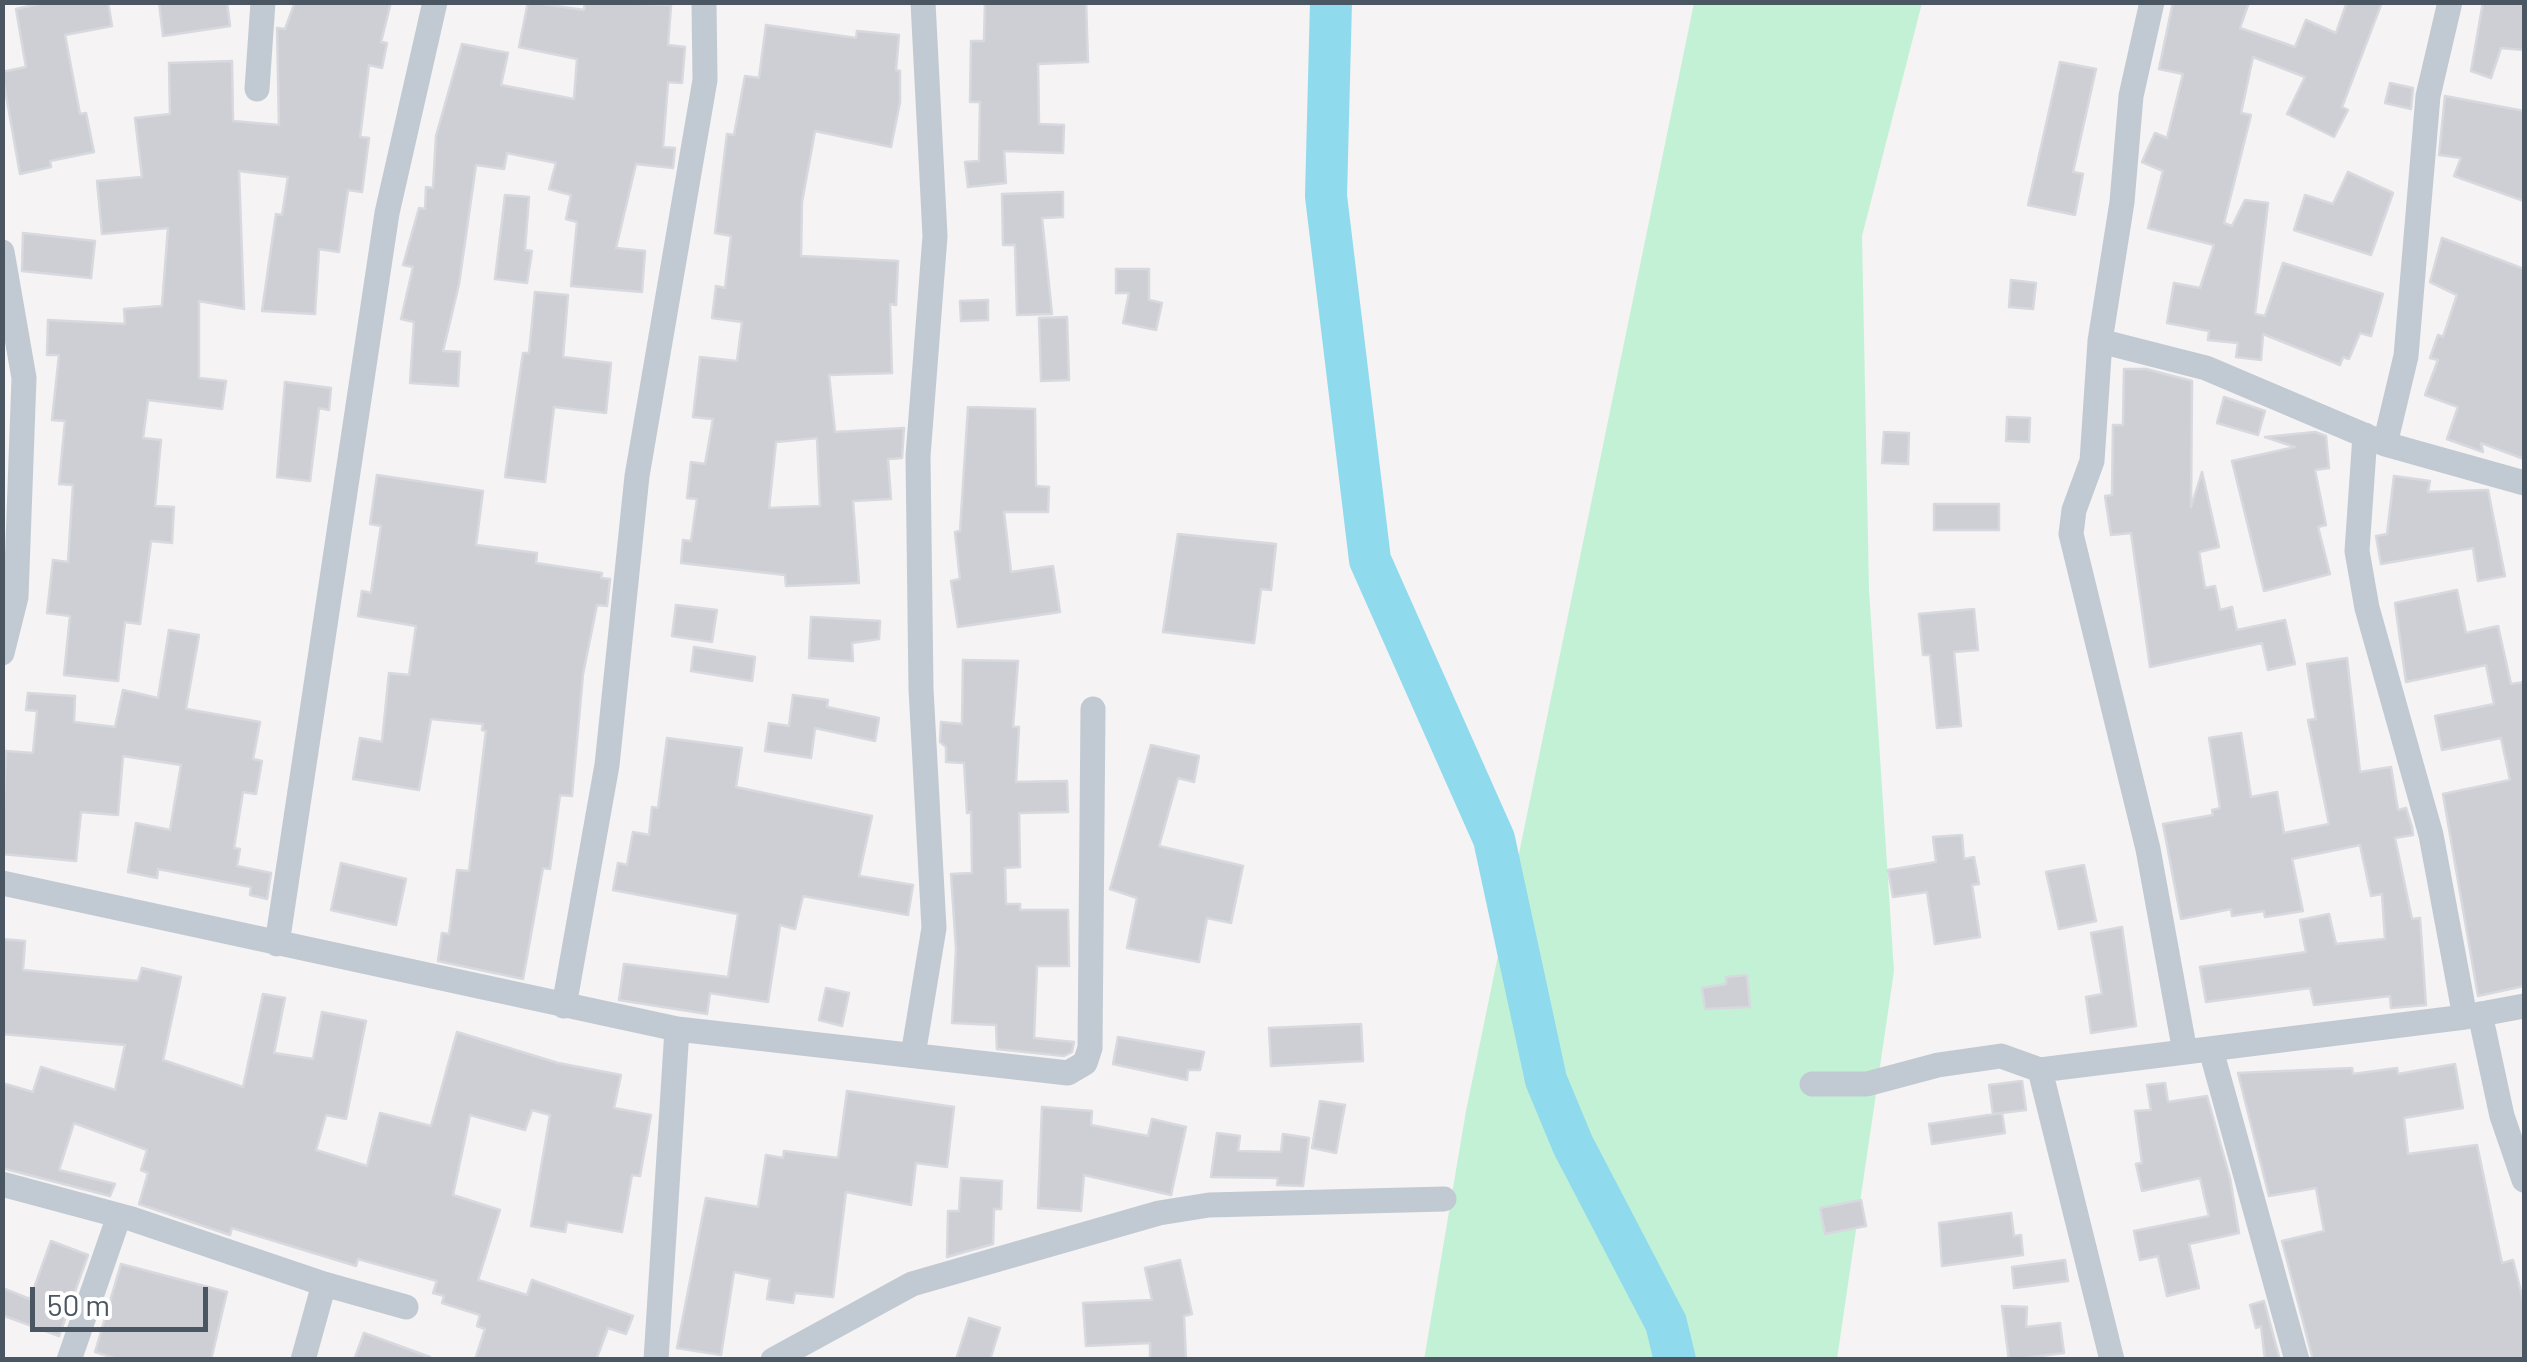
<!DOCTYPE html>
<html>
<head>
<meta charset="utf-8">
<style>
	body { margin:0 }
	#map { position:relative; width:2527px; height:1362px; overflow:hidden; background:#f5f3f3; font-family:Barlow,sans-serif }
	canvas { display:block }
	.frame { position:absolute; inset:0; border:5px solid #4a5661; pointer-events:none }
	.scale { position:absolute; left:30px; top:1287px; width:178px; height:45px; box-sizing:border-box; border:5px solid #4a5661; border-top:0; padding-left:12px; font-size:30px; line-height:35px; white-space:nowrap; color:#4a5661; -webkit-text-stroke:8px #fff; paint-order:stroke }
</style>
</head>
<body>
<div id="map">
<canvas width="2527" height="1362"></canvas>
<div class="frame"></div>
<div class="scale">50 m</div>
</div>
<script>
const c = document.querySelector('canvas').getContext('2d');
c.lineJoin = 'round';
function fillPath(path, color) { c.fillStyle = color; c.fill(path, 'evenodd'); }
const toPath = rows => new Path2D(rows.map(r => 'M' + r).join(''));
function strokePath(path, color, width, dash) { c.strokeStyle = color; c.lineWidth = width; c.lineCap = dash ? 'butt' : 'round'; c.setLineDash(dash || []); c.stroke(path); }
const green = toPath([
	[1694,3,1922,3,1862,236,1869,590,1894,971,1837,1359,1424,1360,1466,1111]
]);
const river = toPath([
	[1331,2,1326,196,1370,560,1494,839,1546,1080,1573,1145,1666,1323,1675,1360]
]);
const building = toPath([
	[48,2,108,2,112,26,65,35,80,114,86,113,94,152,50,161,51,167,20,174,2,72,26,67,16,9,48,2],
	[159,2,227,2,230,26,163,36,159,2],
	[295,2,391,2,381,42,387,43,382,68,369,65,360,137,369,138,362,192,348,190,339,252,319,249,315,314,262,311,276,214,282,215,288,177,239,171,244,309,199,301,199,378,226,381,222,409,148,400,143,438,161,440,155,506,174,507,172,543,151,541,140,624,125,622,118,681,64,675,70,616,47,613,53,560,68,562,73,485,59,484,65,421,52,420,59,355,47,355,48,320,125,324,124,309,162,306,168,228,102,234,97,181,142,177,135,118,170,114,169,63,232,61,233,121,279,125,277,28,285,29,295,2],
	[528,2,584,10,585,2,671,5,668,45,685,47,682,83,668,82,663,147,675,148,673,168,636,164,616,248,645,251,642,292,571,286,577,222,566,219,571,195,549,189,556,163,507,153,504,169,476,165,459,284,443,351,460,352,458,386,410,383,414,322,401,319,413,267,403,265,419,208,425,209,426,187,433,188,436,136,462,44,508,53,501,85,574,99,577,59,519,47,528,2],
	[985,2,1086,2,1088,62,1038,64,1039,124,1064,125,1063,153,1004,151,1006,183,968,187,965,162,979,161,980,102,970,102,971,41,984,41,985,2],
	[2173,2,2249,2,2240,28,2295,47,2306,20,2336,33,2347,2,2382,2,2342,107,2348,110,2334,137,2287,114,2305,77,2253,57,2241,113,2251,115,2224,223,2232,226,2245,200,2268,203,2255,314,2265,316,2283,263,2383,294,2371,336,2360,333,2349,359,2343,357,2340,365,2263,334,2261,360,2236,357,2238,343,2208,340,2209,331,2167,323,2174,283,2200,288,2214,245,2148,228,2163,171,2142,162,2155,133,2167,138,2183,74,2159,69,2173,2],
	[2483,2,2524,2,2524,50,2501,48,2491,78,2471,71,2483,2],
	[766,25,856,38,857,31,899,35,896,70,900,71,900,102,891,147,815,131,802,202,801,256,898,261,896,305,890,304,892,373,829,375,835,432,904,428,902,458,888,459,891,499,853,501,859,583,786,586,785,575,681,563,683,540,691,541,697,499,687,498,691,462,705,464,713,419,693,417,700,357,737,361,742,322,712,318,716,286,725,288,731,236,715,233,727,134,734,135,745,76,759,78,766,25],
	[817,438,820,506,769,508,776,442,817,438],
	[2060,62,2096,69,2073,172,2083,174,2075,215,2028,205,2060,62],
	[2390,83,2413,88,2411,109,2385,103,2390,83],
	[2445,96,2524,111,2524,201,2454,176,2461,158,2439,155,2445,96],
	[2348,172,2393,193,2371,255,2294,230,2305,195,2333,204,2348,172],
	[1063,192,1063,217,1042,218,1052,314,1017,315,1015,245,1003,245,1002,194,1063,192],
	[505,195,529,197,525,250,532,251,527,283,495,279,505,195],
	[23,233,95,241,91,278,22,271,23,233],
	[2442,238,2524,269,2524,459,2481,443,2483,452,2447,439,2458,407,2425,395,2438,360,2430,358,2438,335,2443,337,2457,295,2430,282,2442,238],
	[1116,269,1149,269,1149,300,1162,303,1156,330,1123,323,1129,293,1116,293,1116,269],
	[2011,280,2036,283,2033,309,2009,307,2011,280],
	[535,292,568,295,563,357,611,363,606,413,554,407,545,482,505,477,523,353,529,353,535,292],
	[988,300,988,320,961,321,960,301,988,300],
	[1067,317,1069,380,1041,381,1039,318,1067,317],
	[2124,369,2146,369,2192,381,2191,507,2202,472,2219,547,2199,552,2205,588,2215,586,2220,610,2232,607,2237,630,2285,620,2295,664,2268,670,2262,643,2150,667,2131,533,2111,535,2105,496,2112,495,2113,425,2123,425,2124,369],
	[285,382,331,388,329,410,319,408,310,481,277,477,285,382],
	[2224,397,2265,411,2258,435,2217,423,2224,397],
	[968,407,1035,409,1036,486,1049,487,1048,512,1004,512,1011,572,1053,566,1060,612,958,627,951,581,960,579,955,532,960,531,968,407],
	[2007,417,2030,418,2029,442,2006,441,2007,417],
	[1884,432,1909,433,1908,464,1882,463,1884,432],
	[2315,432,2326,436,2329,468,2315,470,2326,525,2318,527,2330,574,2264,591,2232,461,2295,447,2265,437,2315,432],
	[377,475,483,491,476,545,537,553,536,563,602,573,601,578,610,579,607,606,597,605,583,674,572,796,560,795,550,869,543,868,523,979,438,961,442,933,449,934,457,870,469,871,486,731,482,730,483,724,431,719,419,790,353,779,360,738,382,742,389,673,409,675,416,626,358,616,362,591,371,593,381,526,370,524,377,475],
	[2394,476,2430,481,2428,492,2488,490,2505,576,2478,581,2473,548,2381,564,2376,536,2387,534,2394,476],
	[1934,504,1999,504,1999,530,1934,530,1934,504],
	[1178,534,1276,544,1271,590,1261,589,1254,643,1163,632,1178,534],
	[2457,590,2466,633,2498,626,2511,684,2524,682,2524,986,2478,996,2443,794,2510,780,2501,738,2442,750,2435,716,2494,704,2486,665,2406,682,2395,603,2457,590],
	[676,605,717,610,712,642,672,636,676,605],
	[1974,609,1978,650,1954,652,1961,726,1937,728,1930,655,1923,655,1919,614,1974,609],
	[811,617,880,621,879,639,852,643,853,661,809,658,811,617],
	[169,630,199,635,186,709,260,722,253,759,262,761,256,794,243,792,234,848,240,849,237,866,271,873,267,899,250,895,251,887,158,869,157,878,128,872,136,823,170,830,181,765,123,756,118,815,81,812,76,861,2,854,6,751,33,753,37,711,26,710,28,693,75,696,74,722,115,727,123,690,158,698,169,630],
	[694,647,755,657,752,681,691,671,694,647],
	[2347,658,2360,772,2391,767,2398,810,2406,808,2412,827,2413,835,2395,838,2412,919,2420,918,2426,1005,2391,1008,2390,996,2314,1005,2310,988,2206,1002,2200,967,2306,952,2300,920,2329,914,2336,944,2385,939,2382,894,2371,896,2360,845,2292,859,2303,911,2265,917,2264,911,2232,916,2231,909,2181,919,2163,824,2213,815,2212,810,2220,808,2209,738,2241,733,2251,797,2277,792,2284,833,2329,824,2308,720,2316,719,2307,664,2347,658],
	[963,660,1018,661,1013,727,1019,727,1016,782,1067,781,1068,812,1019,813,1020,867,1005,868,1006,904,1020,904,1020,910,1068,910,1069,966,1037,966,1034,1038,1074,1042,1072,1052,1064,1056,997,1049,996,1025,952,1023,956,949,951,874,972,873,971,812,967,813,964,763,946,762,946,747,940,742,941,722,962,724,963,660],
	[793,695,828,700,827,707,879,718,875,741,815,728,811,758,765,751,769,723,789,726,793,695],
	[667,738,742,748,736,787,872,816,859,876,913,885,908,915,803,896,795,929,780,925,768,1002,710,993,707,1014,619,1000,624,964,728,977,738,914,613,890,618,863,627,865,633,832,649,835,652,807,658,808,667,738],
	[1151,745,1199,756,1194,782,1178,778,1159,846,1243,866,1231,923,1207,918,1199,962,1127,948,1137,898,1110,889,1151,745],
	[1962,835,1964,859,1974,857,1979,884,1972,885,1980,937,1935,944,1927,892,1893,897,1888,870,1936,862,1933,837,1962,835],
	[341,863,406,879,396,925,331,910,341,863],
	[2084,865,2096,921,2059,929,2046,872,2084,865],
	[2122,927,2136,1026,2091,1033,2086,997,2102,994,2091,933,2122,927],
	[2,939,25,941,23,970,138,981,142,968,181,977,163,1060,243,1087,263,994,285,998,274,1053,313,1059,322,1012,366,1021,346,1119,326,1115,316,1150,367,1166,380,1113,431,1126,457,1032,558,1063,621,1075,614,1108,651,1115,640,1176,632,1175,622,1232,567,1222,565,1232,531,1226,550,1115,532,1110,525,1130,470,1115,453,1195,500,1210,478,1280,527,1295,532,1280,633,1316,626,1334,608,1328,596,1360,475,1360,485,1329,477,1326,480,1315,442,1303,444,1296,433,1293,437,1281,358,1259,356,1266,232,1228,230,1235,139,1204,148,1173,141,1170,147,1150,74,1123,59,1170,115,1184,110,1196,2,1168,2,1083,33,1092,41,1067,115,1090,125,1045,2,1034,2,939],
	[1747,975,1750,1007,1705,1009,1702,988,1726,984,1726,977,1747,975],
	[826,988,849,993,842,1026,819,1020,826,988],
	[1361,1024,1363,1061,1271,1066,1269,1028,1361,1024],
	[1118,1037,1204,1052,1200,1070,1188,1070,1187,1080,1113,1064,1118,1037],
	[2455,1064,2463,1108,2404,1118,2408,1154,2477,1145,2502,1263,2513,1260,2524,1304,2524,1360,2313,1360,2282,1241,2324,1231,2316,1188,2269,1196,2238,1073,2352,1068,2353,1074,2397,1068,2398,1074,2455,1064],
	[2022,1081,2026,1110,1993,1114,1989,1085,2022,1081],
	[2165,1083,2168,1102,2207,1096,2230,1178,2239,1233,2189,1244,2199,1288,2167,1296,2158,1256,2140,1260,2134,1231,2209,1216,2200,1178,2142,1191,2136,1164,2142,1163,2135,1111,2151,1110,2147,1085,2165,1083],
	[847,1091,954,1107,947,1167,916,1163,911,1205,846,1192,833,1297,795,1293,793,1303,767,1299,770,1279,734,1272,721,1355,677,1348,706,1198,758,1207,766,1155,783,1158,784,1151,838,1158,847,1091],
	[1320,1101,1345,1105,1336,1153,1312,1148,1320,1101],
	[1042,1107,1092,1111,1091,1125,1148,1136,1152,1119,1186,1127,1171,1195,1084,1175,1081,1211,1038,1208,1042,1107],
	[2002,1113,2005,1133,1932,1144,1929,1124,2002,1113],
	[1217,1133,1240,1136,1238,1151,1281,1152,1283,1134,1309,1138,1303,1186,1277,1185,1278,1178,1211,1177,1217,1133],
	[961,1178,1002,1181,1001,1209,994,1209,993,1244,947,1257,948,1211,959,1211,961,1178],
	[1861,1200,1866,1226,1825,1234,1820,1208,1861,1200],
	[2011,1213,2014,1236,2021,1235,2023,1255,1942,1266,1939,1223,2011,1213],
	[51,1241,88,1255,59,1336,2,1315,2,1288,30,1299,51,1241],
	[1180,1260,1192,1314,1184,1316,1186,1360,1150,1360,1150,1343,1086,1346,1083,1303,1152,1300,1145,1268,1180,1260],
	[2065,1260,2068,1281,2014,1288,2012,1267,2065,1260],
	[121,1264,227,1292,211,1360,121,1360,95,1352,121,1264],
	[2264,1301,2280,1360,2265,1360,2261,1326,2256,1328,2250,1305,2264,1301],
	[2002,1306,2027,1307,2026,1327,2060,1323,2064,1353,2009,1360,2002,1306],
	[969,1318,1000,1328,990,1360,956,1360,969,1318],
	[364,1333,430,1357,430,1360,354,1360,364,1333]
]);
const minor = toPath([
	[2152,2,2131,96,2122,202,2100,341,2092,461,2074,510,2071,534,2148,849,2185,1052,2465,1017,2524,1006],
	[257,89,263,2],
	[2,252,24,378,16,597,2,653],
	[2100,341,2206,368,2385,444,2524,483],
	[2365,435,2357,551,2367,608,2431,835,2465,1017],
	[2385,444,2406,356,2428,96,2450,2],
	[2,883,677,1029,1068,1073,1085,1063,1090,1048,1093,709],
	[277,944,387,213,435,2],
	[564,1006,607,765,637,476,705,80,704,2],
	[2480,1014,2502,1116,2524,1180],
	[2211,1050,2297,1360],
	[913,1055,934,928,921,689,918,456,935,236,923,2],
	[2040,1070,2112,1360],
	[1812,1084,1867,1084,1938,1065,2001,1056,2040,1070,2185,1052],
	[2,1184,132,1219,324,1284,406,1307],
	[69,1360,119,1216],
	[303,1360,324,1284],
	[656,1360,677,1029],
	[773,1360,912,1284,1159,1213,1209,1205,1444,1199]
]);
fillPath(green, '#c3f1d5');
strokePath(river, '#90daee', 42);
fillPath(building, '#cdcfd5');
strokePath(building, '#d7d9de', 2.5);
strokePath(minor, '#c1cad2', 25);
</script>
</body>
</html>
